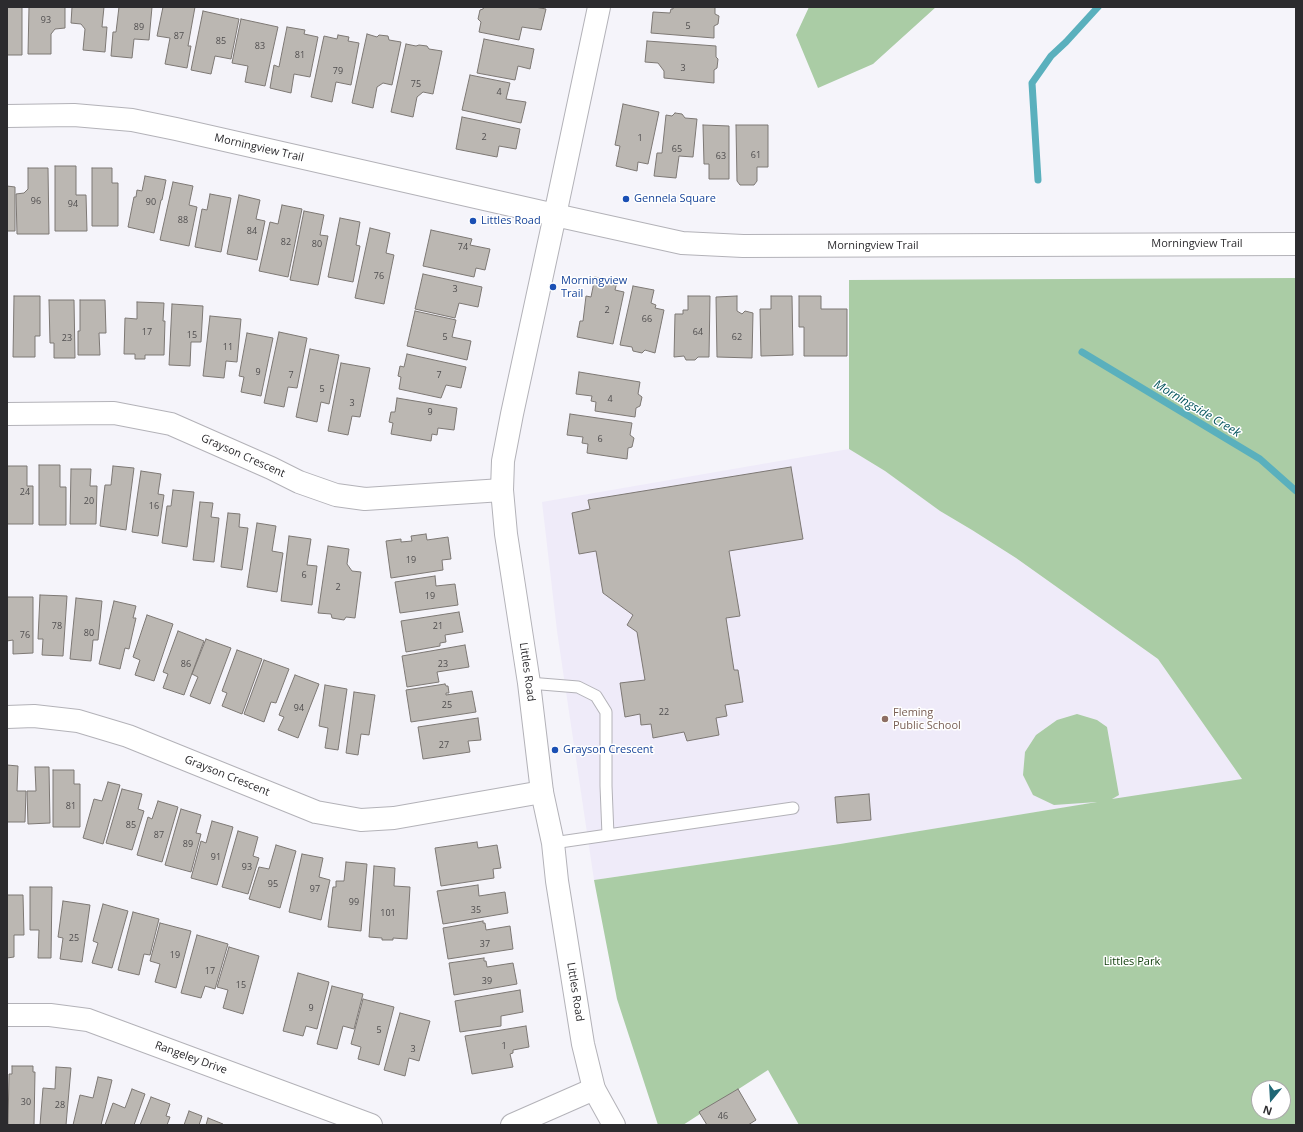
<!DOCTYPE html>
<html>
<head>
<meta charset="utf-8">
<style>
	body { margin:0 }
	#map { position:relative; width:1303px; height:1132px; overflow:hidden; background:#f5f4fa; font-family:"Open Sans",sans-serif }
	canvas { display:block }
	.frame { position:absolute; inset:0; border:8px solid #2c2b2e; pointer-events:none }
	.north { position:absolute; left:1251px; top:1080px; width:40px; height:40px; box-sizing:border-box; background:#fff; border:1px solid #abaaab; border-radius:50%; rotate:198deg; font-size:11px; font-weight:700; line-height:16px; text-align:center; color:#2c2b2e }
	.north::after { content:''; display:block; margin:auto; width:14px; height:18px; background:#1f6775; clip-path:polygon(50% 0,100% 100%,50% 72%,0 100%) }
</style>
</head>
<body>
<div id="map">
<canvas width="1303" height="1132"></canvas>
<div class="frame"></div>
<div class="north">N</div>
</div>
<script>
const c = document.querySelector('canvas').getContext('2d');
c.lineJoin = 'round';
function fillPath(path, color) { c.fillStyle = color; c.fill(path, 'evenodd'); }
const toPath = rows => new Path2D(rows.map(r => 'M' + r).join(''));
function strokePath(path, color, width, dash) { c.strokeStyle = color; c.lineWidth = width; c.lineCap = dash ? 'butt' : 'round'; c.setLineDash(dash || []); c.stroke(path); }
function write(font, color, halo, rows, align = 'center') {
  c.font = font + ' "Open Sans",sans-serif'; c.lineWidth = 3; c.setLineDash([]); c.textBaseline = 'middle'; c.strokeStyle = halo; c.fillStyle = color; for (const [text, x, y, turn = 0] of rows) {
    c.save(); c.translate(x, y); c.rotate((+turn || 0) * Math.PI / 180); c.textAlign = isNaN(turn) ? turn : align; if (halo) c.strokeText(text, 0, 0); c.fillText(text, 0, 0); c.restore();
  }
}
const built = toPath([
	[849,449,885,471,940,511,972,530,1016,558,1158,659,1242,779,840,844,594,880,557,631,542,502]
]);
const green = toPath([
	[809,7,936,7,873,64,818,88,796,35],
	[1296,278,1296,1125,799,1125,768,1070,683,1125,658,1125,617,999,594,880,840,844,1097,802,1054,805,1033,795,1023,775,1025,752,1036,735,1057,720,1077,714,1097,720,1107,727,1119,795,1112,799,1242,779,1158,659,1016,558,972,530,940,511,885,471,849,449,849,280],
	[1259,1088,1283,1088,1283,1112,1259,1112]
]);
const stream = toPath([
	[1038,180,1032,83,1051,56,1066,42,1098,7],
	[1082,352,1260,459,1296,491]
]);
const building = toPath([
	[7,7,22,7,22,55,7,55,7,7],
	[29,7,65,7,65,28,55,29,51,34,51,54,28,54,29,7],
	[72,7,104,7,102,27,107,27,105,52,83,50,85,29,81,24,71,23,72,7],
	[119,7,152,7,149,40,134,39,132,58,111,56,113,32,116,32,119,7],
	[163,7,195,7,188,46,191,46,187,68,165,64,170,38,157,36,163,7],
	[484,7,535,7,546,9,541,30,522,27,519,40,479,32,481,22,478,19,480,10,483,9,484,7],
	[673,7,715,7,715,14,719,16,718,24,714,26,714,38,651,33,653,12,670,13,671,9,673,9,673,7],
	[203,11,239,19,231,59,215,56,211,74,191,70,203,11],
	[241,19,278,27,265,86,245,82,248,66,232,63,241,19],
	[287,27,305,30,304,34,318,37,310,77,294,74,291,93,270,88,274,65,279,67,287,27],
	[367,34,377,37,379,35,388,36,389,40,401,42,392,85,383,83,377,87,373,108,352,103,367,34],
	[338,35,349,37,348,41,359,43,351,85,336,82,332,102,311,97,324,36,337,39,338,35],
	[484,39,534,49,530,69,518,66,515,80,477,73,484,39],
	[647,41,716,46,716,57,718,59,717,68,714,70,714,83,664,78,664,71,658,63,645,62,647,41],
	[406,44,416,46,419,45,427,46,429,49,442,51,433,94,423,92,417,97,413,117,391,112,406,44],
	[470,75,510,83,506,99,526,102,521,123,462,110,470,75],
	[623,104,659,112,648,164,638,162,637,171,616,166,620,146,615,145,623,104],
	[675,113,682,114,685,118,697,119,693,157,679,156,676,178,654,176,657,153,662,153,666,115,672,116,675,113],
	[462,117,520,129,516,149,499,146,497,157,456,149,462,117],
	[703,125,729,126,729,179,709,179,709,164,704,164,703,125],
	[736,125,768,125,768,167,757,167,757,181,754,185,740,185,737,181,736,125],
	[55,166,76,166,76,195,86,195,87,231,55,231,55,166],
	[28,168,48,168,49,234,17,234,16,194,24,193,28,189,28,168],
	[92,168,112,168,112,183,118,183,118,226,92,226,92,168],
	[145,176,166,180,162,200,161,200,154,233,128,227,134,197,136,197,137,190,142,191,145,176],
	[173,182,193,186,189,205,197,207,189,246,160,240,173,182],
	[7,186,15,187,15,231,7,231,7,186],
	[210,194,231,198,221,252,195,247,202,209,207,210,210,194],
	[239,195,260,200,256,219,265,221,257,260,227,254,239,195],
	[282,205,302,209,288,277,259,271,270,222,278,224,282,205],
	[304,211,324,215,320,235,328,236,318,285,290,280,304,211],
	[340,218,360,222,356,245,360,246,353,282,328,277,340,218],
	[370,228,390,233,386,253,394,255,384,304,355,298,370,228],
	[431,230,472,239,470,245,490,249,485,270,476,268,474,277,423,266,431,230],
	[423,274,482,287,478,307,459,303,455,318,415,309,423,274],
	[595,277,617,282,615,290,624,292,613,344,577,337,580,321,583,321,586,296,591,297,595,277],
	[633,286,654,290,651,303,656,305,655,308,664,310,655,353,645,350,642,353,633,351,632,347,620,345,633,286],
	[14,296,40,296,40,336,35,336,35,357,13,357,14,296],
	[688,296,710,296,709,357,698,357,695,360,686,360,684,356,674,357,675,314,683,314,683,310,688,310,688,296],
	[737,296,737,311,742,314,745,311,753,313,752,358,717,357,716,297,737,296],
	[771,296,792,296,793,355,761,356,760,309,771,309,771,296],
	[799,296,821,296,821,309,847,309,847,356,804,356,804,327,799,327,799,296],
	[49,300,74,300,75,358,54,358,54,343,50,343,49,300],
	[80,300,105,300,106,333,99,333,100,355,78,355,78,331,80,331,80,300],
	[137,302,164,303,163,321,165,321,164,355,145,355,145,359,135,359,135,354,124,354,125,318,137,319,137,302],
	[172,304,203,306,201,342,191,342,190,366,169,365,172,304],
	[415,311,456,320,452,337,471,341,467,360,407,346,415,311],
	[210,316,241,319,237,362,226,361,224,378,203,376,210,316],
	[279,332,307,338,297,388,288,387,284,407,264,403,279,332],
	[247,333,273,338,261,396,241,392,244,377,239,376,247,333],
	[310,349,339,355,329,404,321,402,317,422,296,417,310,349],
	[407,354,466,367,461,388,446,385,441,398,399,389,401,377,398,376,400,366,404,367,407,354],
	[341,363,370,368,360,417,352,416,348,435,328,431,341,363],
	[579,372,640,382,638,394,642,397,640,406,636,408,635,417,595,411,596,402,591,401,592,396,576,394,579,372],
	[397,398,457,408,454,430,438,428,437,435,432,434,431,441,391,434,393,423,389,422,391,412,395,412,397,398],
	[570,414,632,423,630,435,634,438,632,447,628,448,627,459,587,453,588,444,582,443,583,437,567,435,570,414],
	[39,465,60,465,60,487,66,487,66,525,39,525,39,465],
	[7,466,27,466,27,486,33,486,33,524,7,524,7,466],
	[113,466,134,468,126,530,100,526,105,485,111,485,113,466],
	[791,467,803,539,729,551,740,616,726,618,734,670,738,670,743,702,725,705,727,716,716,718,719,735,687,741,684,732,653,738,651,724,641,725,640,714,625,717,620,683,645,680,637,632,627,625,633,615,603,593,596,551,579,554,572,513,590,509,588,500,791,467],
	[71,469,91,469,90,486,97,486,96,524,70,524,71,469],
	[141,471,161,474,158,494,164,495,158,536,132,532,141,471],
	[173,490,194,492,187,547,162,543,167,506,171,506,173,490],
	[200,502,213,503,211,517,219,518,214,562,193,560,200,502],
	[228,513,240,514,239,527,248,528,242,570,221,567,228,513],
	[257,523,276,526,272,551,283,553,277,592,247,587,257,523],
	[426,534,427,540,448,537,451,559,442,560,443,570,391,578,386,541,401,539,401,542,412,541,411,536,426,534],
	[289,536,311,539,307,565,317,566,312,605,281,601,289,536],
	[328,546,349,549,347,564,352,571,361,572,355,618,346,617,344,620,332,618,331,614,318,613,328,546],
	[435,576,436,586,455,584,458,605,400,613,395,582,435,576],
	[40,595,67,596,63,656,42,655,43,639,38,639,40,595],
	[7,597,33,597,33,653,13,654,13,640,7,641,7,597],
	[76,598,102,601,98,640,93,640,91,661,70,659,76,598],
	[114,601,136,606,133,618,136,618,129,649,125,648,120,669,99,664,114,601],
	[459,612,463,632,445,635,446,642,440,643,440,646,406,652,401,621,459,612],
	[147,615,173,624,154,681,135,675,140,660,133,657,147,615],
	[178,631,204,641,184,695,163,688,168,674,163,672,178,631],
	[206,639,231,648,210,704,190,696,198,677,192,674,206,639],
	[465,645,469,667,437,672,439,682,407,687,402,656,465,645],
	[237,650,262,659,242,714,222,706,227,693,222,691,237,650],
	[264,660,289,669,276,703,271,702,264,722,244,714,264,660],
	[295,675,319,684,298,738,278,730,284,717,279,715,295,675],
	[445,684,446,686,448,686,449,693,446,693,446,695,472,691,476,712,411,722,406,690,445,684],
	[325,685,347,689,338,750,325,748,328,728,319,726,325,685],
	[354,692,375,695,369,735,361,734,358,755,346,753,354,692],
	[478,718,481,740,468,741,470,752,423,759,418,727,478,718],
	[7,765,18,766,17,791,26,791,25,822,7,822,7,765],
	[35,767,49,767,50,823,28,824,27,791,36,791,35,767],
	[53,770,74,770,74,784,80,784,80,827,53,827,53,770],
	[108,782,120,785,103,844,83,838,94,799,102,801,108,782],
	[122,789,142,794,138,809,144,811,132,850,106,843,122,789],
	[869,794,871,820,837,823,835,797,869,794],
	[158,801,178,807,162,862,137,855,148,817,152,819,158,801],
	[181,809,201,815,196,833,201,834,191,872,165,865,181,809],
	[212,821,233,827,217,885,191,878,201,841,206,843,212,821],
	[238,831,258,837,253,856,259,858,248,894,222,887,238,831],
	[477,842,478,848,497,845,501,868,493,869,494,878,441,886,435,848,477,842],
	[276,845,296,851,280,908,249,899,259,867,269,869,276,845],
	[302,854,323,858,319,877,330,880,321,920,289,912,302,854],
	[346,862,367,864,361,931,328,927,333,887,336,887,336,881,344,881,346,862],
	[374,866,395,868,394,886,410,887,407,939,393,938,393,940,382,940,382,938,369,937,374,866],
	[478,885,479,896,505,892,508,913,443,924,437,891,478,885],
	[30,887,52,887,51,958,38,958,39,930,30,930,30,887],
	[7,895,23,895,24,935,14,935,14,957,7,958,7,895],
	[63,901,90,905,82,962,60,959,63,938,58,937,63,901],
	[103,904,128,911,112,968,92,963,98,943,93,941,103,904],
	[133,912,159,919,150,955,144,954,139,975,118,970,133,912],
	[483,921,483,923,485,923,486,930,510,926,513,949,448,959,443,928,483,921],
	[160,923,191,931,176,988,155,982,160,964,150,961,160,923],
	[197,935,228,944,215,989,205,986,201,998,181,993,197,935],
	[229,947,259,956,243,1014,223,1008,228,990,217,987,229,947],
	[484,958,484,961,486,961,487,967,513,963,517,984,454,995,449,963,484,958],
	[298,973,329,982,317,1029,306,1026,303,1036,283,1031,298,973],
	[332,986,363,994,354,1029,343,1026,337,1049,317,1044,332,986],
	[520,990,523,1012,501,1016,501,1026,460,1032,455,1001,520,990],
	[363,999,394,1007,379,1065,358,1059,361,1047,351,1044,363,999],
	[400,1013,430,1021,419,1061,409,1058,405,1076,384,1070,400,1013],
	[526,1026,529,1047,513,1050,513,1053,510,1054,513,1067,472,1074,465,1036,526,1026],
	[12,1066,33,1066,33,1072,35,1072,34,1125,8,1125,9,1074,12,1074,12,1066],
	[56,1067,71,1068,66,1125,40,1125,43,1088,55,1089,56,1067],
	[98,1077,112,1080,101,1125,73,1125,80,1095,93,1098,98,1077],
	[132,1089,145,1094,134,1125,105,1125,113,1103,125,1108,132,1089],
	[738,1089,756,1120,748,1125,707,1125,699,1112,738,1089],
	[151,1097,170,1104,166,1116,170,1117,167,1125,140,1125,151,1097],
	[189,1111,202,1116,199,1125,184,1125,189,1111],
	[208,1118,223,1124,223,1125,206,1125,208,1118]
]);
const lane = toPath([
	[529,683,578,687,596,696,606,712,606,786,608,835],
	[553,843,793,808]
]);
const street = toPath([
	[7,116,74,115,132,120,176,129,555,215,599,7],
	[7,414,114,413,171,424,271,468,299,482,336,495,365,499,502,490],
	[7,717,34,716,78,721,128,736,316,812,361,820,394,818,542,792],
	[7,1015,50,1015,88,1020,371,1125],
	[512,1125,594,1089]
]);
const secondary = toPath([
	[614,1125,594,1089,583,1044,557,881,553,843,542,792,529,683,506,534,502,490,503,461,512,414,555,215,682,243,743,246,1296,244]
]);
const markers = [
	[626,199,4,"#1a4fb4"],
	[473,221,4,"#1a4fb4"],
	[553,287,4,"#1a4fb4"],
	[885,719,4,"#8d6e63"],
	[555,750,4,"#1a4fb4"]
];
const numberNames = [
	["93",46,20],
	["5",688,26],
	["89",139,27],
	["87",179,36],
	["85",221,41],
	["83",260,46],
	["81",300,55],
	["3",683,68],
	["79",338,71],
	["75",416,84],
	["4",499,92],
	["2",484,137],
	["1",640,138],
	["65",677,149],
	["61",756,155],
	["63",721,156],
	["96",36,201],
	["90",151,202],
	["94",73,204],
	["88",183,220],
	["84",252,231],
	["82",286,242],
	["80",317,244],
	["74",463,247],
	["76",379,276],
	["3",455,289],
	["2",607,310],
	["66",647,319],
	["17",147,332],
	["64",698,332],
	["15",192,335],
	["5",445,337],
	["62",737,337],
	["23",67,338],
	["11",228,347],
	["9",258,372],
	["7",291,375],
	["7",439,375],
	["5",322,389],
	["4",610,399],
	["3",352,403],
	["9",430,412],
	["6",600,439],
	["24",25,492],
	["20",89,501],
	["16",154,506],
	["19",411,560],
	["6",304,575],
	["2",338,587],
	["19",430,596],
	["78",57,626],
	["21",438,626],
	["80",89,633],
	["76",25,635],
	["86",186,664],
	["23",443,664],
	["25",447,705],
	["94",299,708],
	["22",664,712],
	["27",444,745],
	["81",71,806],
	["85",131,825],
	["87",159,835],
	["89",188,844],
	["91",216,857],
	["93",247,867],
	["95",273,884],
	["97",315,889],
	["99",354,902],
	["35",476,910],
	["101",388,913],
	["25",74,938],
	["37",485,944],
	["19",175,955],
	["17",210,971],
	["39",487,981],
	["15",241,985],
	["9",311,1008],
	["5",379,1030],
	["1",504,1046],
	["3",413,1049],
	["30",26,1102],
	["28",60,1105],
	["46",723,1116]
];
const streetNames = [
	["Morningview Trail",259,148,13],
	["Morningview Trail",1197,244],
	["Morningview Trail",873,246],
	["Grayson Crescent",243,456,24],
	["Littles Road",527,672,82],
	["Grayson Crescent",227,776,22],
	["Littles Road",575,992,81],
	["Rangeley Drive",191,1058,20]
];
const transitNames = [
	["Gennela Square",634,199],
	["Littles Road",481,221],
	["Morningview",561,281],
	["Trail",561,294],
	["Grayson Crescent",563,750]
];
const educationNames = [
	["Fleming",893,713],
	["Public School",893,726]
];
const parkNames = [
	["Littles Park",1132,962]
];
const waterNames = [
	["Morningside Creek",1197,409,31]
];
fillPath(built, '#efebf9');
fillPath(green, '#aacca5');
strokePath(stream, '#5ab0bd', 7);
fillPath(building, '#bbb7b2');
strokePath(building, '#7d7874', 1);
strokePath(lane, '#b3b2b8', 13);
strokePath(street, '#b3b2b8', 24);
strokePath(secondary, '#b3b2b8', 24);
strokePath(lane, '#fff', 11);
strokePath(street, '#fff', 22);
strokePath(secondary, '#fff', 22);
for (const [x, y, r, color] of markers) { const dot = new Path2D(); dot.arc(x, y, r, 0, 2 * Math.PI); c.fillStyle = color; c.fill(dot); strokePath(dot, '#fff', 1.5); }
write('9px', '#504e4f', null, numberNames);
write('11px', '#2c2b2e', '#fff', streetNames);
write('11px', '#164399', '#fff', transitNames, 'left');
write('11px', '#785e54', '#fff', educationNames, 'left');
write('11px', '#13400e', '#fff', parkNames);
write('italic 12px', '#07565f', '#fff', waterNames);
</script>
</body>
</html>
